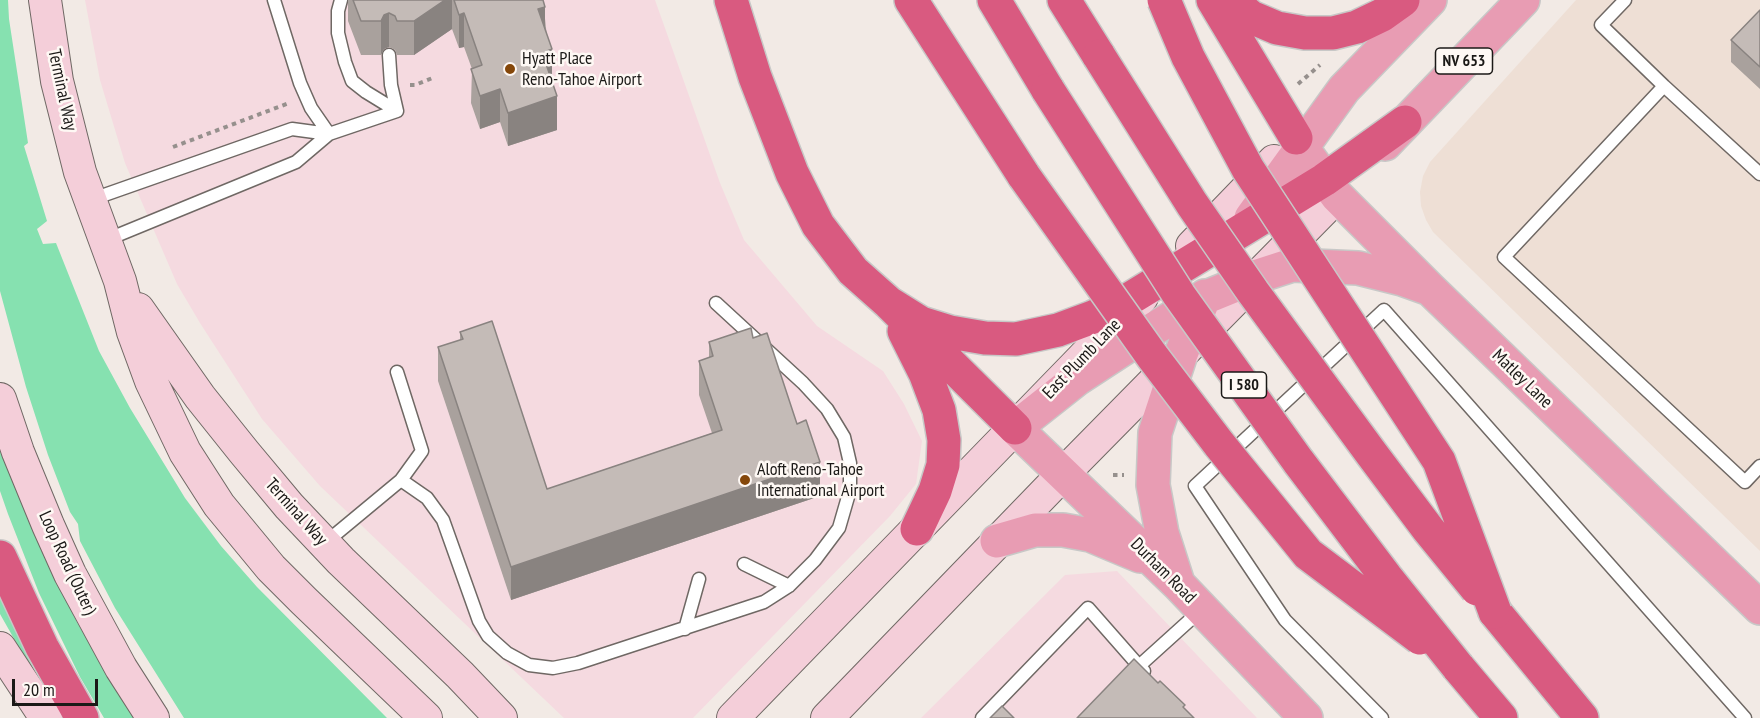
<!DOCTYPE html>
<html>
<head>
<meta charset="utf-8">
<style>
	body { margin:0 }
	#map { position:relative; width:1760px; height:718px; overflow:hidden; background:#f2eae5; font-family:"PT Sans Narrow",sans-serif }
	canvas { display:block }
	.scale { position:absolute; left:12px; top:679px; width:86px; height:27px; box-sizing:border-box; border:3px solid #1b1917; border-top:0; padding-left:8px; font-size:18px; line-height:21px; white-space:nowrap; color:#1b1917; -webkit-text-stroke:4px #fef8f4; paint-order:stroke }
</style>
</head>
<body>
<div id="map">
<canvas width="1760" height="718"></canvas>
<div class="scale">20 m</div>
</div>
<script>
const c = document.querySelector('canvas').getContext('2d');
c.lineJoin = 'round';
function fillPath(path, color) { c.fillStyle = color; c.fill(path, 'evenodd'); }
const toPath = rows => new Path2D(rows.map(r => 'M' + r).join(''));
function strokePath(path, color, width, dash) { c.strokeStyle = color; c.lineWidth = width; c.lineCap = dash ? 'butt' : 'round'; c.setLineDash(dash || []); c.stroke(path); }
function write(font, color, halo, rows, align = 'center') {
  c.font = font + ' "PT Sans Narrow",sans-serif'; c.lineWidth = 5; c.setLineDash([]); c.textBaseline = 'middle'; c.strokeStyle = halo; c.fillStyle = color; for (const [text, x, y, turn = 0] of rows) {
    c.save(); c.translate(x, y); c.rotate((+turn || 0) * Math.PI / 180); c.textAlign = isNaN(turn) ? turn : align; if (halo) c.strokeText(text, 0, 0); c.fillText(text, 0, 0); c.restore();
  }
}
const commercial = toPath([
	[85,0,655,0,720,183,744,240,817,326,883,371,904,404,922,441,916,484,890,516,693,718,564,718,320,486,262,419,200,323,177,284,125,163,100,80],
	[1117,571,1257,718,921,718,1065,575]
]);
const built = toPath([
	[1576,0,1760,0,1760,551,1433,232,1426,220,1421,206,1420,192,1423,176,1430,162]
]);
const green = toPath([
	[0,0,8,0,9,19,28,143,24,146,47,221,37,229,43,244,56,243,99,351,130,408,185,498,221,546,257,587,387,718,184,718,115,608,80,541,78,524,70,512,48,455,26,387,0,291],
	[0,447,48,563,78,624,135,718,104,718,80,677,39,593,8,514,0,491],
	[0,578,72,718,47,697,0,614]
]);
const path = toPath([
	[1298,84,1320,65],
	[410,85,415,85,435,77],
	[173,147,289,103],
	[1113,475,1124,475]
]);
const lane = toPath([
	[274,0,300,83,311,108,329,134],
	[341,0,338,11,338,33,345,62,352,81,366,92,397,111],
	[1625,0,1601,25,1664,86,1760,174],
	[389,55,391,85,397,111],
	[1664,86,1504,257,1745,482,1760,466],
	[90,200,292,129,329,134],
	[106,240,296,162,329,134,397,111],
	[401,480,427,498,443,520,479,621,488,636,507,653,529,665,553,668,578,663,764,602,789,586,815,560,839,528,850,490,850,463,844,437,827,409,803,383,716,303],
	[325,543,401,480,422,451,397,372],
	[744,564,789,586],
	[685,629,699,579],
	[1144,671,1139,666,1201,610],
	[982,718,1088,608,1139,666],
	[1382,718,1285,620,1195,486,1384,310,1745,718]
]);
const secondary = toPath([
	[45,0,57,81,80,172,120,281,133,332,151,381,185,452,219,505,271,568,304,601,426,718],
	[1192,246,1274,161],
	[138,309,200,397,244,452,289,506,341,561,460,675,501,718],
	[0,399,18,452,48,525,70,574,121,668,153,718],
	[0,648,46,718],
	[733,718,1142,297],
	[827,718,1064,473,1337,196]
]);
const primary = toPath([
	[1385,144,1523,0],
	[1308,156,1337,196,1430,289,1760,608],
	[1251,218,1344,89,1430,0],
	[997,541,1035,530,1063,530,1090,535,1140,556],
	[1177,580,1162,533,1153,485,1155,433,1181,354,1205,296],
	[1306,718,1179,585,1015,428,1077,379,1152,330,1204,298,1258,276,1292,265,1358,268,1402,279,1430,289]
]);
const highway = toPath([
	[731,0,755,77,792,173,818,225,853,271,889,303,1015,428],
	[911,0,1024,176],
	[994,0,1048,90],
	[1064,0,1099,56],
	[1213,0,1296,138],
	[1231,0,1251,17,1277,28,1305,33,1333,33,1357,27,1382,15,1403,0],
	[889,303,921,323,950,332,985,338,1016,339,1058,330,1093,317,1126,301,1324,180,1405,122],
	[904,331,925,373,939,410,944,440,943,465,935,491,917,529],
	[0,557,42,647,82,718],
	[1495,612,1582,718],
	[1458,667,1501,718]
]);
const highwayBridge = toPath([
	[1164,0,1188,57,1248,169,1439,461,1495,612],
	[1099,56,1192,204,1253,292,1371,453,1428,529,1477,589],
	[1048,90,1179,295,1298,461,1386,577,1458,667],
	[1024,176,1152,356,1219,444,1308,554,1420,638]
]);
const wall = toPath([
	[348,0,543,0,557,130,508,146,500,122,480,129,471,103,472,69,464,47,459,48,452,29,414,55,397,55,395,50,389,47,384,49,381,55,361,55,348,21],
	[1760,10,1760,89,1731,62,1731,40],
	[460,332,547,489,712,433,699,395,699,361,709,358,709,342,753,338,820,496,511,600,438,381,438,347,460,340]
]);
const shadedWall = toPath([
	[445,0,452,0,452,29,414,55,414,21],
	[545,7,545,41,538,9],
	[389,13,389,47,384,49,381,55,381,21,384,15],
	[464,13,464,47,459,48,459,15],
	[552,49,552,83,546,64,547,51],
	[500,89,500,122,480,129,480,96],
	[557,96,557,130,508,146,508,113],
	[820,462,820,496,511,600,511,567]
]);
const building = toPath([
	[353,0,445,0,414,21,397,21,395,16,389,13,384,15,381,21,361,21,353,0],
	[454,0,543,0,545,7,538,9,552,49,547,51,550,62,546,64,557,96,508,113,500,89,480,96,471,69,482,65,464,13,459,15,454,0],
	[1760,10,1760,67,1731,40,1760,10],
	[492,321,547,489,722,430,699,361,713,356,709,342,751,328,753,338,767,333,797,424,806,420,820,462,511,567,438,347,463,339,460,332,492,321],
	[1134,659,1158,683,1160,681,1185,705,1183,707,1194,718,1077,718,1134,659],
	[1002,706,1014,718,990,718,1002,706]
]);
const markers = [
	[510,69,6,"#85470a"],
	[745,480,6,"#85470a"]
];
const shields = [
	[1464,61,57],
	[1244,385,45]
];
const shieldNames = [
	["NV 653",1464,61],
	["I 580",1244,385]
];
const poiNames = [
	["Hyatt Place",522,59],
	["Reno-Tahoe Airport",522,80],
	["Aloft Reno-Tahoe",757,470],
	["International Airport",757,491]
];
const streetNames = [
	["Terminal Way",62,90,78],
	["East Plumb Lane",1082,359,-46],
	["Matley Lane",1522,379,44],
	["Terminal Way",296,512,48],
	["Loop Road (Outer)",67,563,65],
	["Durham Road",1163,571,45]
];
fillPath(commercial, '#f5dae0');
fillPath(built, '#eedfd5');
fillPath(green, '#86e1b0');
strokePath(lane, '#6f6864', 15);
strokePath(secondary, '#6f6864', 34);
strokePath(primary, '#c8c8c7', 36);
strokePath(highway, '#c8c8c7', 36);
strokePath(path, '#96908d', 4, [4.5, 4.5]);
strokePath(lane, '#fff', 12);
strokePath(secondary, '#f4ced9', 32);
strokePath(primary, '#e89cb3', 33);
strokePath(highway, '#d95a80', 33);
strokePath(highwayBridge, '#c8c8c7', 36, []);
strokePath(highwayBridge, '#d95a80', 33);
fillPath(wall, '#a9a19d');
fillPath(shadedWall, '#898380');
fillPath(building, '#c4bbb7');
strokePath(building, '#898380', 1.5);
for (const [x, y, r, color] of markers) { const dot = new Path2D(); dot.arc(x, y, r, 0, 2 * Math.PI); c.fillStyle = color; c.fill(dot); strokePath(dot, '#fef8f4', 2); }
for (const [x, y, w] of shields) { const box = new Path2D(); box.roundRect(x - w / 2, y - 13, w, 26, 4.5); c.fillStyle = '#fef8f4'; c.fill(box); strokePath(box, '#1b1917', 1.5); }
write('bold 16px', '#1b1917', null, shieldNames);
write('18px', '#1b1917', '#fef8f4', poiNames, 'left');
write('18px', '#1b1917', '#fef8f4', streetNames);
</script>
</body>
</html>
